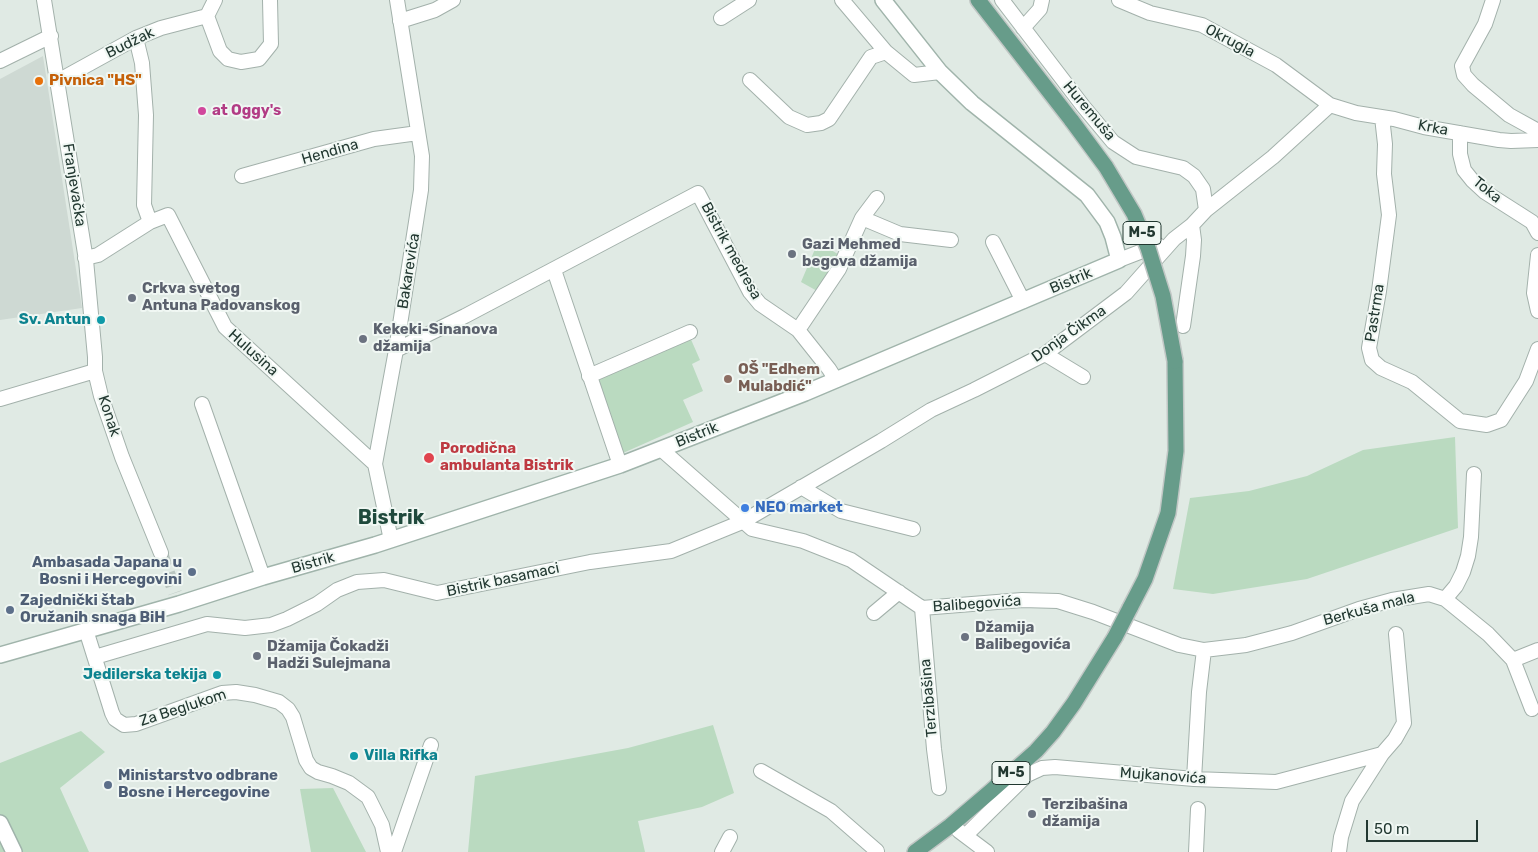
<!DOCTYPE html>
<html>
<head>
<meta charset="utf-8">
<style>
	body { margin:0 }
	#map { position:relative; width:1538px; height:852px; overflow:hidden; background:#e0eae4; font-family:Rubik,sans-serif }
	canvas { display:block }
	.scale { position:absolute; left:1366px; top:820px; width:112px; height:22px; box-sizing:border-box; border:2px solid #223831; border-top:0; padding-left:6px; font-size:15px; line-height:18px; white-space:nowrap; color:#223831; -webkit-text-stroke:4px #f0f7f3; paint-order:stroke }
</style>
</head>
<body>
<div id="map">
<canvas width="1538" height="852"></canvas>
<div class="scale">50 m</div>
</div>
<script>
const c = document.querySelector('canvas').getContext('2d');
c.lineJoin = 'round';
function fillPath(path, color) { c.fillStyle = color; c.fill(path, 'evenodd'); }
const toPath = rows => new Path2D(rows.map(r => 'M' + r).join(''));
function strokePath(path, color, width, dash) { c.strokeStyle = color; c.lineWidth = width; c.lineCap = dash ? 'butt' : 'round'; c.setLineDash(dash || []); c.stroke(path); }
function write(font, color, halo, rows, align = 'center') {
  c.font = font + ' Rubik,sans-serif'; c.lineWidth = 4; c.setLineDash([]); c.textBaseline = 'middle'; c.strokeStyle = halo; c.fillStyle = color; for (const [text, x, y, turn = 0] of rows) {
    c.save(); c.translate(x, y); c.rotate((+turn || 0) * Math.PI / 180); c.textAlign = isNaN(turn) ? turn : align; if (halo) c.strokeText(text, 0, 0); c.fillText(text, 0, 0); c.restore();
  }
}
const built = toPath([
	[43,56,82,308,0,320,0,79]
]);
const green = toPath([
	[818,242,841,256,819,292,801,282],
	[689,335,700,360,692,364,703,391,683,400,693,422,623,453,595,376],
	[1455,437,1458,528,1307,579,1213,594,1173,589,1190,498,1249,491,1307,476,1363,450],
	[713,725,734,793,702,807,638,821,645,852,468,852,475,776,628,748],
	[81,731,105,752,60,788,89,852,0,852,0,763],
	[333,788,366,852,311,852,300,789]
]);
const minorTunnel = toPath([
	[161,553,175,593]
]);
const minor = toPath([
	[44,0,86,260,95,357,95,371,101,396,122,457,161,553],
	[842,0,886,52,914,75,940,72],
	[1002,0,1083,106,1113,142,1136,157,1183,168,1194,176,1203,189,1206,210],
	[1119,0,1150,13,1202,25,1276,65,1330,105,1356,113,1394,119,1424,127,1499,140,1511,141,1538,140],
	[1493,0,1485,24,1462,66,1464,75,1473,85,1509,115,1538,131],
	[207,16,220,51,228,59,241,62,259,59,271,44,270,0],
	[721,18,749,0],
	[400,21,435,10,453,0],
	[1023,28,1040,9,1042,0],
	[136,38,142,63,146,115,144,205,150,222],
	[0,61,51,36],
	[750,80,789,117,807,125,821,123,829,119,871,57,886,52],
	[58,81,136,38,161,28,207,16,215,0],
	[1382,117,1385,144,1384,174,1389,215,1379,291,1369,348,1372,360,1381,368,1412,382,1460,421,1487,425,1501,420,1526,381,1538,349],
	[1460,133,1460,154,1464,170,1472,180,1485,192,1532,222,1538,233],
	[242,176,374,139,418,133],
	[862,218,877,198],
	[993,242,1023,301],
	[1538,255,1534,293,1538,311],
	[85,258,98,255,150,222,168,215,225,327,375,464],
	[1119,260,1158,245],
	[554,270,620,465],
	[1183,326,1193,256,1194,240,1192,225],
	[798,330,839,269,862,218,900,234,951,240],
	[396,350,465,316,698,193,750,292,760,304,798,330,829,369,836,380],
	[1045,354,1083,377],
	[589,376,690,332],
	[0,399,95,371],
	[202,404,263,577],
	[662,450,752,529,803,541,851,560,922,608,1022,600,1058,601,1093,612,1179,645,1204,650,1246,645,1292,633,1359,609,1392,600,1429,594,1445,599,1488,634,1513,660,1532,709],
	[801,487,841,511,913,529],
	[391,540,375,464,396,350,421,190,422,156,397,0],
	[1445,599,1456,586,1463,572,1468,556,1471,537,1474,474],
	[922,608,934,749,939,788],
	[874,613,899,592],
	[86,630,112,713,115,719,124,725,136,724,222,693,236,692,255,695,279,702,288,709,293,717,306,760,311,768,318,772,332,776,349,783,368,797,382,825,388,852],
	[95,657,207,624,245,628,271,625,287,619,317,604,337,590,357,582,384,580,437,593,590,562,671,551,742,522,881,441,931,410,974,390,1045,354,1126,293,1174,239,1192,225,1206,210,1273,157,1330,105],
	[1513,660,1538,650],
	[761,771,831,811,877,851,876,852],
	[1194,779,1199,692,1204,650],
	[959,831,987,852],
	[966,835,1027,775,1042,768,1055,767,1194,779,1276,782,1382,754],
	[394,852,431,745],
	[722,852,730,837],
	[1196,852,1198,809],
	[1339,852,1341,837,1352,801,1382,754,1395,739,1404,723,1396,634]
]);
const secondary = toPath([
	[0,655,179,604,263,577,375,545,620,465,805,393,1119,260,1113,237,1107,222,1087,195,972,103,940,72,883,0],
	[0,823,14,852]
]);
const primary = toPath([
	[978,0,1072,121],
	[1130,608,1145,579,1168,513,1176,451,1175,361],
	[915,852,950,826,991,791,1036,751,1053,732,1074,703,1115,637]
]);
const primaryBridge = toPath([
	[1072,121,1106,167,1134,214,1148,248,1163,296,1175,361],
	[1115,637,1130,608]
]);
const markers = [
	[39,81,5,"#e8710a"],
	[202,111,5,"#d1479c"],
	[792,254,5,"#6b7280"],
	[132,298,5,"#6b7280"],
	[101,320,5,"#0f9aa8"],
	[363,339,5,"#6b7280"],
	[728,379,5,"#8d6e63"],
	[429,458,6,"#e0444e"],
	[745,508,5,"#3f7fe0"],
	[192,572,5,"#5c6f8a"],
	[10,610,5,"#5c6f8a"],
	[965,637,5,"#6b7280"],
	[257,656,5,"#6b7280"],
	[217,675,5,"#0f9aa8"],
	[354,756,5,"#0f9aa8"],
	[108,785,5,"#5c6f8a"],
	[1032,814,5,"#6b7280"]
];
const shields = [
	[1142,233,38],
	[1011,773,38]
];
const shieldNames = [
	["M-5",1142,233],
	["M-5",1011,773]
];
const streetNames = [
	["Okrugla",1230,41,28],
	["Budžak",130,43,-26],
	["Huremuša",1089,111,50],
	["Krka",1433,128,11],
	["Hendina",330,152,-16],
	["Franjevačka",74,185,81],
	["Toka",1487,190,39],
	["Bistrik medresa",731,251,61],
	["Bakarevića",409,271,-81],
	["Bistrik",1071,281,-23],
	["Pastrma",1375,313,-81],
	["Donja Čikma",1069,334,-35],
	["Hulusina",253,353,42],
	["Konak",109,416,72],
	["Bistrik",697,435,-22],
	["Bistrik",313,563,-16],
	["Bistrik basamaci",503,580,-12],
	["Balibegovića",977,604,-4],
	["Berkuša mala",1369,609,-15],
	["Terzibašina",929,698,-95],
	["Za Beglukom",183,708,-18],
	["Mujkanovića",1163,776,4]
];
const foodNames = [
	["Pivnica \"HS\"",49,81]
];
const hotelNames = [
	["at Oggy's",212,111]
];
const worshipNames = [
	["Gazi Mehmed",802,245],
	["begova džamija",802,262],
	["Crkva svetog",142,289],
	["Antuna Padovanskog",142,306],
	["Kekeki-Sinanova",373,330],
	["džamija",373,347],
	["Džamija",975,628],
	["Balibegovića",975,645],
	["Džamija Čokadži",267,647],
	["Hadži Sulejmana",267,664],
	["Terzibašina",1042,805],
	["džamija",1042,822]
];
const cultureNames = [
	["Sv. Antun",91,320],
	["Jedilerska tekija",207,675],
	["Villa Rifka",364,756,"left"]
];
const educationNames = [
	["OŠ \"Edhem",738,370],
	["Mulabdić\"",738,387]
];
const healthNames = [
	["Porodična",440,449],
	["ambulanta Bistrik",440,466]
];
const shopNames = [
	["NEO market",755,508]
];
const serviceNames = [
	["Ambasada Japana u",182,563,"right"],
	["Bosni i Hercegovini",182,580,"right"],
	["Zajednički štab",20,601],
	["Oružanih snaga BiH",20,618],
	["Ministarstvo odbrane",118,776],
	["Bosne i Hercegovine",118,793]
];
const districtNames = [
	["Bistrik",391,518]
];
fillPath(built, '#ced9d3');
fillPath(green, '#badac0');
strokePath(minorTunnel, '#bac6c0', 14, [14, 7]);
strokePath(minor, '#a3b1ab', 16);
strokePath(secondary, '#a0b4ab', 18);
strokePath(primary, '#c1c7c5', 18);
strokePath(minor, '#fff', 14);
strokePath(secondary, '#fff', 15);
strokePath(primary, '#679c8a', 15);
strokePath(primaryBridge, '#c1c7c5', 18, []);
strokePath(primaryBridge, '#679c8a', 15);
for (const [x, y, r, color] of markers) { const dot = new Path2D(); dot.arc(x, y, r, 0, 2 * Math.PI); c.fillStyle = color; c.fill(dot); strokePath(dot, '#f0f7f3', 2); }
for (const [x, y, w] of shields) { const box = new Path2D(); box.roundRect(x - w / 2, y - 11.5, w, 23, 4); c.fillStyle = '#f0f7f3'; c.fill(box); strokePath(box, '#223831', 1); }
write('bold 14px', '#223831', null, shieldNames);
write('15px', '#223831', '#f0f7f3', streetNames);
write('bold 15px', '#c56008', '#f0f7f3', foodNames, 'left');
write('bold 15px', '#b23c85', '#f0f7f3', hotelNames, 'left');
write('bold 15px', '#5b616d', '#f0f7f3', worshipNames, 'left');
write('bold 15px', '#0d838f', '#f0f7f3', cultureNames, 'right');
write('bold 15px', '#785e54', '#f0f7f3', educationNames, 'left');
write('bold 15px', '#be3a42', '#f0f7f3', healthNames, 'left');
write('bold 15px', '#366cbe', '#f0f7f3', shopNames, 'left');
write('bold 15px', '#4e5e75', '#f0f7f3', serviceNames, 'left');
write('bold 20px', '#1f493c', '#f0f7f3', districtNames);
</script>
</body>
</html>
